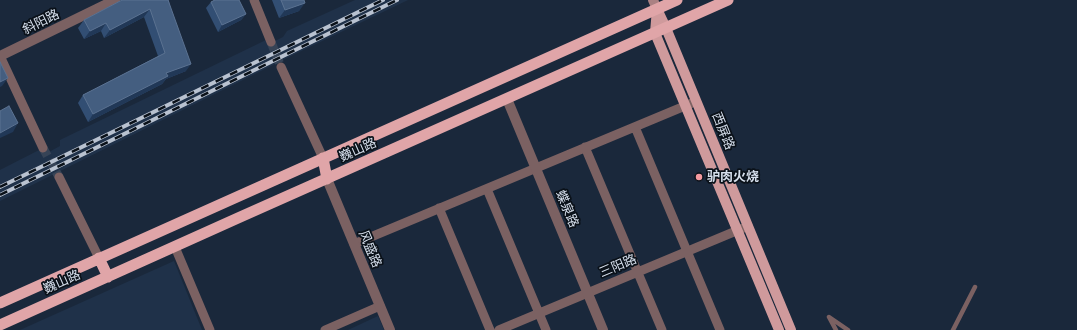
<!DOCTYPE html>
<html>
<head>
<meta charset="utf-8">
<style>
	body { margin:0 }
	canvas { display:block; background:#1a283b }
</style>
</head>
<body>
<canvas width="1077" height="330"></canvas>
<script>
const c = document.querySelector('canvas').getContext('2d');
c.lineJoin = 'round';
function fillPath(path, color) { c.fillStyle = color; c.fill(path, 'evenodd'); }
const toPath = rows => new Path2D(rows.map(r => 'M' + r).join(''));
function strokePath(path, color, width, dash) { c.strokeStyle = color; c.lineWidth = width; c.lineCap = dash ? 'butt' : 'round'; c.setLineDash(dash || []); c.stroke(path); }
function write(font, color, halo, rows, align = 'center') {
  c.font = font + ' "Public Sans","Noto Sans SC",sans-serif'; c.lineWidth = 3.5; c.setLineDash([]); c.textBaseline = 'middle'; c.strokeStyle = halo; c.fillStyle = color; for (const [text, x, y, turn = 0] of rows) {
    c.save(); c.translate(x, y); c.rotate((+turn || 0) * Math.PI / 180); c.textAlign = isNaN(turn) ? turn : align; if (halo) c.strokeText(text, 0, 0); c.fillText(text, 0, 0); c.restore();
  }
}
const built = toPath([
	[355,0,408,0,295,54,0,201,0,170,45,147,49,152,60,146,60,140,266,40,275,41,283,37,287,31],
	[174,261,202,330,20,330],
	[378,316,384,330,348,330]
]);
const minorTunnel = toPath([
	[271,42,281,67],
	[43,148,59,177]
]);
const service = toPath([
	[836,330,829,317,848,330],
	[953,330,975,287]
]);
const minor = toPath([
	[254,0,271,42],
	[0,56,43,148],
	[281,67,323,158],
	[635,127,720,330],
	[585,147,662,330],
	[59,177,99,258],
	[487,189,546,330],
	[439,208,490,330],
	[354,244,692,103],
	[175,247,210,330],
	[325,330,380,306],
	[499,330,748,226]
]);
const tertiary = toPath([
	[0,56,115,0],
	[507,99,603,330],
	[327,179,390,330]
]);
const secondary = toPath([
	[653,0,657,9]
]);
const primary = toPath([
	[657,9,666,28,791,330],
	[657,9,655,33,779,330]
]);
const trunk = toPath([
	[323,158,327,179],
	[99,258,108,277],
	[0,303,677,0],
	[0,325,238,218,728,0]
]);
const rail = toPath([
	[0,187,383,0],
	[0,195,397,0]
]);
const wall = toPath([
	[122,0,169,0,169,1,186,71,166,79,162,84,88,122,78,103,83,95,158,56,144,17,104,38,101,31,84,39,78,28,84,20],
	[213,0,239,0,246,14,241,20,218,32,206,8,211,2,213,1],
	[272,0,304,0,299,11,279,18]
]);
const shadedWall = toPath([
	[305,3,299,11,279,18,285,10],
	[150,9,144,17,104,38,110,30],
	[246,14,241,20,218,32,222,25],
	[106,23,101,31,84,39,90,31],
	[191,64,186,71,166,79,162,84,88,122,93,114,166,73],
	[8,78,2,86,0,87,0,82],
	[18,123,13,132,0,138,0,133]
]);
const building = toPath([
	[122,0,168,0,191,64,166,73,168,76,93,114,83,95,165,53,150,9,110,30,106,23,90,31,84,20,122,0],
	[215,0,239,0,246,14,222,25,211,2,215,0],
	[281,0,304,0,305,3,285,10,281,0],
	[0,62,8,78,0,82,0,62],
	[9,106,18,123,0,133,0,111,9,106]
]);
const markers = [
	[699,177,4,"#f49aa0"]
];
const streetNames = [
	["斜阳路",41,22,-26],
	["西屏路",723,131,68],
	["巍山路",358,150,-24],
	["蝶泉路",567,209,67],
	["风盛路",370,249,67],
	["三阳路",618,266,-23],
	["巍山路",62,282,-24]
];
const poiNames = [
	["驴肉火烧",707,177]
];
fillPath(built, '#1f3149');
strokePath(minorTunnel, '#364356', 9, [9, 4.5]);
strokePath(service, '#7b6162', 4.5);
strokePath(minor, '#7b6162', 9);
strokePath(tertiary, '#7b6162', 10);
strokePath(secondary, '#aa8183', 10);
strokePath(primary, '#cf9a9c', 10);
strokePath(trunk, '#e0a5a8', 11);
strokePath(rail, '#b9c2d0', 4);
strokePath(rail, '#0a1119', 2.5, [8]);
fillPath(wall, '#324e73');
fillPath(shadedWall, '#213857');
fillPath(building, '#445e80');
strokePath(building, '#5b7291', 1);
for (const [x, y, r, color] of markers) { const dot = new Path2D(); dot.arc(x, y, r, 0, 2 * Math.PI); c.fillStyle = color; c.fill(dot); strokePath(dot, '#0a1119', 1.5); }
write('13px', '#d6dfec', '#0a1119', streetNames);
write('bold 13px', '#d6dfec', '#0a1119', poiNames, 'left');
</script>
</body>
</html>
